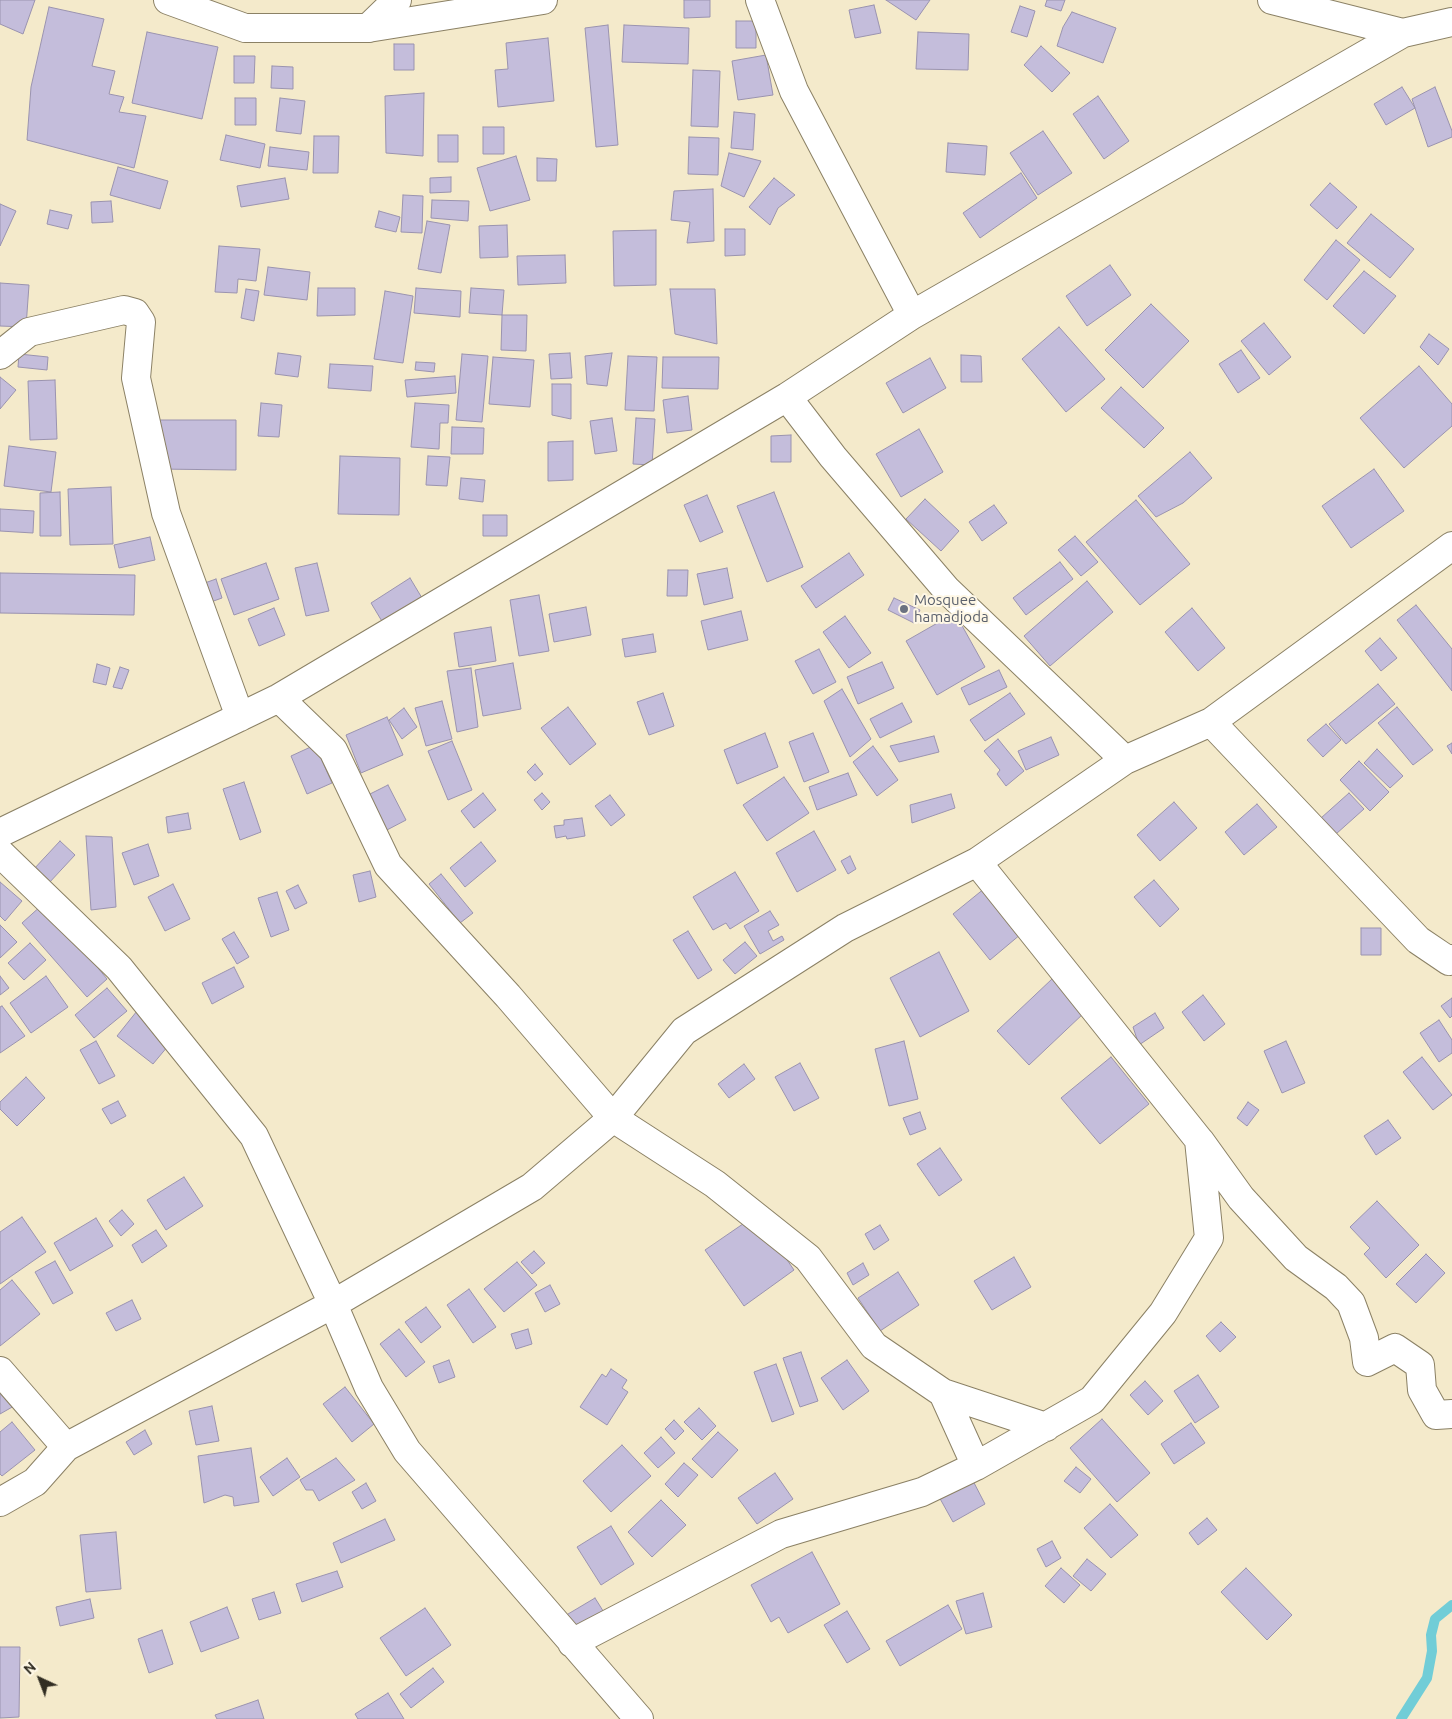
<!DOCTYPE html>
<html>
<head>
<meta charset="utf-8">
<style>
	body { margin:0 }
	#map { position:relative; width:1452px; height:1719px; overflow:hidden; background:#f4eacb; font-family:Ubuntu,sans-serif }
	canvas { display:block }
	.north { position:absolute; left:15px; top:1654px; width:50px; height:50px; -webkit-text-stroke:4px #fef7e5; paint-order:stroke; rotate:317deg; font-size:14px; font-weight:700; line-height:20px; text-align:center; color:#312d22 }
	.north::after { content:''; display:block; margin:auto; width:18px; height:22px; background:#312d22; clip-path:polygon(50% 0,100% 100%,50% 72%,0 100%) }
</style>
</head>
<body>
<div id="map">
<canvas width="1452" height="1719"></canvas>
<div class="north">N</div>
</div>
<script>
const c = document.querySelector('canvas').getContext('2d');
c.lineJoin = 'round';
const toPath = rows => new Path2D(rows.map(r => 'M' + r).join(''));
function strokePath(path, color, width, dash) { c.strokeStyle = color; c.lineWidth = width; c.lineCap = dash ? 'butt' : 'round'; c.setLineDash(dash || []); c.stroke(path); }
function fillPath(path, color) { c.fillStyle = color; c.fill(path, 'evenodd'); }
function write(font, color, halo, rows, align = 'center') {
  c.font = font + ' Ubuntu,sans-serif'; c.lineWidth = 4; c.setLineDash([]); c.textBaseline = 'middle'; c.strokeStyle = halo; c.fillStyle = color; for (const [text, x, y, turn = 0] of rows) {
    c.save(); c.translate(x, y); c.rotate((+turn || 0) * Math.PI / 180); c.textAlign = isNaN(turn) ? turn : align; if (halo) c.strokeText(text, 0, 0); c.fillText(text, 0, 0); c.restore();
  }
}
const stream = toPath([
	[1401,1719,1427,1678,1432,1651,1431,1635,1435,1619,1452,1605]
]);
const building = toPath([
	[0,0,35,0,23,34,0,24,0,0],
	[684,0,710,0,710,17,684,18,684,0],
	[886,0,930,0,916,20,886,0],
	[1047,0,1065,0,1061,11,1045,6,1047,0],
	[874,5,881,33,855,38,849,10,874,5],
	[1020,6,1035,11,1027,37,1011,32,1020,6],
	[49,7,104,19,92,66,115,71,109,94,124,97,119,112,146,116,134,168,27,140,31,87,49,7],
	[1072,12,1116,28,1103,63,1057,46,1063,27,1072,12],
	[736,21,756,21,756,48,736,48,736,21],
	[608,25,618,145,596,147,585,28,608,25],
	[624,25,689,28,688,64,622,62,624,25],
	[147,32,218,47,202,119,132,103,147,32],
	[918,32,969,34,968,70,916,69,918,32],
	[548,38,554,101,498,107,495,70,508,69,506,43,548,38],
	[394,44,414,44,414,70,394,70,394,44],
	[1041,46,1070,73,1052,92,1024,65,1041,46],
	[766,55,773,95,738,100,732,61,766,55],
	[234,56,255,56,254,83,234,83,234,56],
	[272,66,293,67,293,89,271,88,272,66],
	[693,70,720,71,718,127,691,126,693,70],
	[1402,87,1415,108,1386,125,1374,104,1402,87],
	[1435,87,1452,131,1452,137,1428,147,1412,99,1435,87],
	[424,93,423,156,386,153,385,96,424,93],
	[1098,96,1129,141,1104,159,1073,114,1098,96],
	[235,98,256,98,256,125,235,125,235,98],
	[280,98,305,101,301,134,276,131,280,98],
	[734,112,755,114,753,150,731,148,734,112],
	[483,127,504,127,504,154,483,154,483,127],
	[1043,131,1072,173,1038,195,1010,153,1043,131],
	[226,135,265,144,260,168,220,160,226,135],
	[438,135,458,135,458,162,438,162,438,135],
	[314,136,339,136,338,173,313,173,314,136],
	[689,137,719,138,718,175,688,174,689,137],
	[948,143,987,146,985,175,946,172,948,143],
	[270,147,309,152,307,170,268,166,270,147],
	[729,153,761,161,744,197,721,186,729,153],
	[516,156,530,200,490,211,477,168,516,156],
	[537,158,557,159,556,181,537,181,537,158],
	[118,167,168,181,160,209,110,195,118,167],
	[1021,173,1037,198,980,238,963,213,1021,173],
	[451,177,451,192,430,193,430,178,451,177],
	[285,178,289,199,241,207,237,186,285,178],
	[774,178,795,195,778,208,770,225,749,207,774,178],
	[1330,183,1357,207,1337,229,1310,205,1330,183],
	[713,189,714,241,687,243,690,222,671,220,674,191,713,189],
	[403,195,423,196,422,233,401,232,403,195],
	[432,200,469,201,468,221,431,218,432,200],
	[111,201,113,222,92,223,91,202,111,201],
	[0,204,16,211,0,246,0,204],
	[50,210,72,215,68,229,47,224,50,210],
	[379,211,400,217,396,232,375,227,379,211],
	[1371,214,1414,249,1390,278,1347,243,1371,214],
	[427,221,450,225,441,273,418,269,427,221],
	[507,225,508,257,480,258,479,226,507,225],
	[725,229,745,229,745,255,725,256,725,229],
	[656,230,656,285,614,286,613,231,656,230],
	[1336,240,1360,260,1327,300,1304,280,1336,240],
	[219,246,260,249,256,281,238,279,237,293,215,292,219,246],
	[565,255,566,283,518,285,517,256,565,255],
	[1110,265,1131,295,1087,326,1066,296,1110,265],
	[268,267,310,272,307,300,264,295,268,267],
	[1364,271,1396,296,1364,334,1333,306,1364,271],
	[0,283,29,285,26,327,0,326,0,283],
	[318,288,355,288,355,315,317,316,318,288],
	[416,288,461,291,460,317,414,313,416,288],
	[471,288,504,290,502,315,469,313,471,288],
	[246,289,259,291,254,321,241,318,246,289],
	[670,289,715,289,717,344,675,334,670,289],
	[385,291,413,296,403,363,374,359,385,291],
	[1151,304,1189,341,1143,388,1105,350,1151,304],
	[502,315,527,315,526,351,501,350,502,315],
	[1264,323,1291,357,1269,375,1241,341,1264,323],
	[1059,327,1105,379,1066,412,1022,359,1059,327],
	[1429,334,1449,349,1438,365,1420,347,1429,334],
	[1241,350,1260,378,1238,393,1219,364,1241,350],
	[278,353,301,356,298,377,275,374,278,353],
	[570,353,572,378,551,379,549,354,570,353],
	[612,353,607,386,587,384,585,356,612,353],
	[19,354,48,357,47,370,18,367,19,354],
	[462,354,488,356,482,422,456,420,462,354],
	[961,355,981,356,982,382,961,382,961,355],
	[628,356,657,357,654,411,625,410,628,356],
	[493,357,534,360,530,407,489,404,493,357],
	[663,357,719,357,718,389,662,388,663,357],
	[930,358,946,388,903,413,886,383,930,358],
	[416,362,435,363,434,372,415,370,416,362],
	[330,364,373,366,371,391,328,388,330,364],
	[1419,366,1452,404,1452,426,1404,468,1360,418,1419,366],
	[455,376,456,393,407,397,405,380,455,376],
	[0,377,16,390,0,409,0,377],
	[55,380,57,439,30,440,28,381,55,380],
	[552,384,571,384,571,419,552,415,552,384],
	[1121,387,1164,428,1144,448,1101,408,1121,387],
	[688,396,692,430,667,433,663,400,688,396],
	[261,403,282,405,279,437,258,436,261,403],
	[415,403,449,405,448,423,440,423,439,449,411,447,415,403],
	[612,418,617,451,595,454,590,421,612,418],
	[636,418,655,419,652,465,633,464,636,418],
	[159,420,236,420,236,470,158,469,159,420],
	[452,427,484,428,483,454,451,454,452,427],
	[919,429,943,472,901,497,876,454,919,429],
	[791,435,791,462,771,462,771,436,791,435],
	[573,441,573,480,548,481,548,442,573,441],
	[9,446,56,452,51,492,4,486,9,446],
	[1190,452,1212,478,1183,503,1156,517,1138,496,1190,452],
	[340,456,400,458,399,515,338,514,340,456],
	[428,456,450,457,447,486,426,485,428,456],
	[1374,469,1404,511,1351,548,1322,506,1374,469],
	[461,478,485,480,483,502,459,499,461,478],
	[111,487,113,544,70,545,68,489,111,487],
	[60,492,61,536,40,536,40,493,60,492],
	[774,492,803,567,767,582,737,506,774,492],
	[707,495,723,532,700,542,684,505,707,495],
	[925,499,959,531,941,551,906,519,925,499],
	[1136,500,1190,564,1140,605,1086,542,1136,500],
	[994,505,1007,523,982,541,969,522,994,505],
	[0,509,34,511,33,533,0,531,0,509],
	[483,515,507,515,507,536,483,536,483,515],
	[1075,536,1098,562,1081,576,1058,550,1075,536],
	[150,537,155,560,119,568,114,545,150,537],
	[849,553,864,575,816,608,801,586,849,553],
	[1060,562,1073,579,1026,615,1013,598,1060,562],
	[266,563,279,599,234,615,221,579,266,563],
	[317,563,329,611,306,616,295,568,317,563],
	[727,568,733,598,704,605,697,574,727,568],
	[668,570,688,570,687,596,667,596,668,570],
	[0,573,135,575,134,615,0,613,0,573],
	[410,578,425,603,386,628,371,603,410,578],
	[216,579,222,598,208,603,202,584,216,579],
	[1087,581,1113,612,1050,666,1024,636,1087,581],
	[539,595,549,651,519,656,510,600,539,595],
	[894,598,920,610,914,623,888,610,894,598],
	[1416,605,1452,649,1452,691,1397,620,1416,605],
	[586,607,591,635,554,642,549,614,586,607],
	[274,608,285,635,259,646,248,619,274,608],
	[1192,608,1225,648,1198,671,1165,632,1192,608],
	[741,611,748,640,708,650,701,621,741,611],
	[955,613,985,667,937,695,906,641,955,613],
	[845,616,871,653,849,668,823,632,845,616],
	[491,627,496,661,459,667,454,633,491,627],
	[653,634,656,652,625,657,622,639,653,634],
	[1380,638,1397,658,1381,671,1365,651,1380,638],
	[819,649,836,682,813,694,795,661,819,649],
	[882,662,894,688,858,704,847,677,882,662],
	[513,663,521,709,483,716,475,670,513,663],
	[97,664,110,668,106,685,93,682,97,664],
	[120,667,129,670,122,689,113,687,120,667],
	[471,668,478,727,457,732,447,671,471,668],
	[999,670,1007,687,969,705,961,688,999,670],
	[1378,684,1395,704,1346,744,1329,724,1378,684],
	[842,689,871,739,850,757,824,701,842,689],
	[663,693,674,726,649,735,637,702,663,693],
	[1010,693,1025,714,985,741,970,720,1010,693],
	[442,701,452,739,426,746,415,708,442,701],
	[902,703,912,722,880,738,870,719,902,703],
	[568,707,596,744,570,765,541,728,568,707],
	[1397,707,1433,750,1413,765,1378,723,1397,707],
	[404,708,417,727,402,739,389,720,404,708],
	[387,717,403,755,361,773,346,735,387,717],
	[1326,724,1341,740,1323,757,1307,740,1326,724],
	[765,733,778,767,737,784,724,750,765,733],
	[813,733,829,772,804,782,789,742,813,733],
	[934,736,939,752,899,762,890,746,934,736],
	[1051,737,1059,755,1026,770,1018,751,1051,737],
	[998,739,1024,771,1006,786,997,774,1000,770,984,751,998,739],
	[452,741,472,790,448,800,428,751,452,741],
	[1452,743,1452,754,1447,746,1452,743],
	[315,745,332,783,307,794,291,756,315,745],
	[873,746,898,780,877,796,853,762,873,746],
	[1377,749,1403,776,1390,788,1364,763,1377,749],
	[1359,761,1389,792,1370,811,1340,780,1359,761],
	[535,764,543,774,535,781,527,772,535,764],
	[848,773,857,795,817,810,809,787,848,773],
	[784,777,809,813,767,841,743,805,784,777],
	[244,782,261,832,240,840,223,789,244,782],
	[388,785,406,820,385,831,366,796,388,785],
	[483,793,496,810,474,828,461,811,483,793],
	[542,793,550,802,542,810,534,800,542,793],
	[1349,793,1364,809,1336,834,1321,818,1349,793],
	[951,794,955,808,912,823,910,805,951,794],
	[610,795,625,815,611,826,595,806,610,795],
	[1174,802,1197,828,1160,861,1137,835,1174,802],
	[1257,804,1277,827,1244,855,1225,832,1257,804],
	[188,813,191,829,168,833,166,817,188,813],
	[582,818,585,836,567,839,566,836,556,838,554,826,564,825,564,820,582,818],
	[814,831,836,870,797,892,776,853,814,831],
	[86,836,112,837,116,907,91,910,86,836],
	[60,841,75,855,48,884,33,870,60,841],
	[481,842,496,861,465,887,450,868,481,842],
	[148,844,159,876,134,885,122,853,148,844],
	[850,856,856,869,848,874,841,861,850,856],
	[370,871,376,897,359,902,353,875,370,871],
	[735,872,759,911,730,929,726,923,713,930,693,897,735,872],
	[441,874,473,913,460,923,429,884,441,874],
	[1154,880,1179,909,1160,927,1134,897,1154,880],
	[0,882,22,901,5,921,0,916,0,882],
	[173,884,190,919,165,931,148,897,173,884],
	[298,885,307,903,295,909,286,891,298,885],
	[985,888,1021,934,990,960,953,914,985,888],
	[277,892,289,930,271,937,258,898,277,892],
	[42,905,76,941,107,979,87,997,22,923,42,905],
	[770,911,779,925,768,931,773,941,782,936,784,940,760,954,744,926,770,911],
	[0,925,17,942,0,958,0,925],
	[1361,928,1381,928,1381,955,1361,955,1361,928],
	[688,931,712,970,698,979,673,940,688,931],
	[234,932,249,957,237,964,222,939,234,932],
	[745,942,757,956,735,974,723,960,745,942],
	[30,943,46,960,24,980,8,963,30,943],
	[939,952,969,1011,920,1037,890,978,939,952],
	[234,967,244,987,212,1004,202,983,234,967],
	[0,976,9,988,0,995,0,976],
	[46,976,68,1007,31,1033,10,1003,46,976],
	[1052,979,1084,1013,1029,1065,997,1031,1052,979],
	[107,988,127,1011,94,1038,75,1015,107,988],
	[1203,995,1225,1024,1204,1041,1182,1012,1203,995],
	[1452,998,1452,1016,1450,1018,1441,1006,1452,998],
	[2,1006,25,1036,0,1053,0,1007,2,1006],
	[137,1011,173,1040,153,1064,117,1036,137,1011],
	[1155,1013,1164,1028,1139,1045,1133,1027,1155,1013],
	[1439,1020,1452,1040,1452,1053,1439,1062,1420,1033,1439,1020],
	[96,1041,115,1076,99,1084,80,1050,96,1041],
	[904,1041,918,1099,889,1106,875,1049,904,1041],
	[1286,1041,1305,1083,1282,1093,1264,1051,1286,1041],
	[1111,1057,1149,1104,1100,1144,1061,1098,1111,1057],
	[1422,1057,1452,1095,1433,1110,1403,1072,1422,1057],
	[800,1063,819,1098,794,1111,775,1077,800,1063],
	[744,1064,755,1079,729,1098,718,1084,744,1064],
	[26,1077,45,1098,17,1126,0,1109,0,1102,26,1077],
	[118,1101,126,1116,111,1124,102,1109,118,1101],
	[1248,1102,1259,1110,1247,1126,1237,1118,1248,1102],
	[920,1112,926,1129,910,1135,903,1118,920,1112],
	[1388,1120,1401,1138,1376,1155,1364,1136,1388,1120],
	[940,1148,962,1180,939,1196,917,1164,940,1148],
	[184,1177,203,1206,166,1230,147,1200,184,1177],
	[1377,1201,1419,1245,1386,1278,1364,1254,1370,1248,1350,1227,1377,1201],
	[122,1210,134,1224,121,1236,109,1221,122,1210],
	[756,1215,794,1270,744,1306,705,1250,756,1215],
	[22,1217,46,1252,0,1284,0,1232,22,1217],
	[96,1218,113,1246,70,1271,54,1243,96,1218],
	[880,1225,889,1240,874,1250,865,1234,880,1225],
	[156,1230,167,1246,142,1263,132,1245,156,1230],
	[534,1251,545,1263,532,1274,521,1262,534,1251],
	[1426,1254,1445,1273,1416,1303,1396,1284,1426,1254],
	[1014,1257,1031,1287,992,1310,974,1281,1014,1257],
	[55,1261,73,1293,53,1304,35,1272,55,1261],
	[517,1262,537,1285,504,1312,484,1289,517,1262],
	[863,1263,869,1275,853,1285,847,1273,863,1263],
	[898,1272,919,1305,880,1331,858,1298,898,1272],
	[12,1280,40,1314,0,1346,0,1290,12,1280],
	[550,1285,560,1304,545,1312,535,1293,550,1285],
	[469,1289,496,1327,473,1343,447,1305,469,1289],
	[132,1300,141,1319,116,1331,106,1313,132,1300],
	[426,1307,441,1327,421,1343,405,1322,426,1307],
	[1221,1322,1236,1337,1220,1352,1206,1336,1221,1322],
	[399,1329,425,1362,406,1377,380,1344,399,1329],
	[528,1329,532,1344,516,1349,511,1334,528,1329],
	[801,1352,818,1401,800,1407,783,1358,801,1352],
	[449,1360,455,1377,439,1383,433,1366,449,1360],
	[847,1360,869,1391,843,1410,821,1378,847,1360],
	[776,1364,794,1414,772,1422,754,1372,776,1364],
	[611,1369,627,1380,622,1388,628,1392,607,1425,580,1407,602,1374,606,1377,611,1369],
	[1198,1375,1219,1407,1195,1423,1174,1391,1198,1375],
	[1145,1381,1163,1401,1148,1415,1130,1395,1145,1381],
	[0,1386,14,1406,0,1414,0,1386],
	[345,1387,374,1424,352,1442,323,1404,345,1387],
	[212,1406,219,1441,196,1445,189,1411,212,1406],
	[699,1408,716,1426,702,1440,684,1422,699,1408],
	[1102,1419,1150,1473,1117,1502,1070,1448,1102,1419],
	[674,1420,684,1431,675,1440,665,1429,674,1420],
	[12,1422,35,1450,2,1476,0,1474,0,1432,12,1422],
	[1191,1423,1205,1443,1174,1464,1161,1444,1191,1423],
	[145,1430,152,1444,134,1455,126,1442,145,1430],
	[718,1432,738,1450,712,1478,692,1459,718,1432],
	[661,1437,675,1453,658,1468,644,1453,661,1437],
	[622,1445,651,1476,611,1512,583,1481,622,1445],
	[251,1448,259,1502,234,1506,233,1497,225,1495,204,1503,198,1456,251,1448],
	[287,1458,300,1477,273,1496,260,1477,287,1458],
	[336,1458,355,1480,319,1501,313,1490,306,1490,300,1480,336,1458],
	[684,1463,698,1475,678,1497,665,1484,684,1463],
	[1076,1467,1091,1479,1080,1493,1064,1481,1076,1467],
	[775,1473,793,1499,757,1524,738,1498,775,1473],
	[971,1477,985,1504,953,1522,938,1495,971,1477],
	[366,1483,376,1501,362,1509,352,1492,366,1483],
	[661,1500,686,1525,652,1557,628,1532,661,1500],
	[1110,1504,1138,1535,1111,1558,1084,1528,1110,1504],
	[1207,1518,1217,1530,1198,1545,1189,1533,1207,1518],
	[385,1519,395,1540,341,1563,333,1543,385,1519],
	[611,1526,634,1564,601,1585,577,1547,611,1526],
	[116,1532,121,1589,86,1592,80,1535,116,1532],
	[1052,1541,1061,1558,1046,1567,1037,1549,1052,1541],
	[812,1552,840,1604,788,1633,779,1617,771,1622,751,1585,812,1552],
	[1087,1559,1106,1574,1091,1591,1073,1576,1087,1559],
	[1061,1568,1080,1585,1064,1603,1045,1586,1061,1568],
	[1246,1568,1292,1615,1267,1640,1221,1592,1246,1568],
	[337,1571,343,1587,302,1602,296,1584,337,1571],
	[274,1592,281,1613,259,1620,252,1599,274,1592],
	[983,1593,992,1627,966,1634,956,1601,983,1593],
	[595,1598,605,1614,574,1634,563,1617,595,1598],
	[90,1599,94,1618,60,1626,56,1607,90,1599],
	[948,1605,962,1629,900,1666,886,1641,948,1605],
	[227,1607,239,1638,201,1652,190,1622,227,1607],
	[425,1608,451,1645,406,1676,380,1638,425,1608],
	[847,1611,870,1649,847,1663,824,1625,847,1611],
	[162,1630,173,1664,149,1673,138,1639,162,1630],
	[0,1647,20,1647,19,1717,0,1718,0,1647],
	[433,1668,444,1682,411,1708,400,1694,433,1668],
	[388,1693,404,1719,358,1719,355,1714,388,1693],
	[258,1700,264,1719,217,1719,215,1715,258,1700]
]);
const street = toPath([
	[760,0,794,91,912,315],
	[1272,0,1403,33],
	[368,28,543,0],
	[0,355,29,332,124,310,135,313,141,322,136,378,166,513,240,717],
	[787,397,833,457,946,589,1125,760],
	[279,698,333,750,388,865,508,996,613,1118,715,1184,808,1258,874,1346,943,1393,1046,1427],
	[1211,722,1418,940,1449,961,1452,959],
	[0,833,279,698,787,397,912,315,1403,33,1452,22],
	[0,853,119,968,254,1136,333,1304,369,1388,407,1451,639,1719],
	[1200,1141,1241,1198,1296,1258,1336,1287,1351,1303,1364,1338,1367,1362,1395,1348,1420,1365,1422,1390,1436,1415,1452,1414],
	[0,1371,66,1447],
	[943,1393,976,1466],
	[0,1502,35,1482,66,1447,333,1304,532,1187,613,1118,684,1031,845,928,977,862,1125,760,1211,722,1452,546],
	[572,1643,781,1534,922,1492,976,1466,1092,1400,1163,1313,1209,1238,1199,1140,977,862]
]);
const secondary = toPath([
	[168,0,245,28,368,28,397,0]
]);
const markers = [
	[904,609,5,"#6b7280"]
];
const worshipNames = [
	["Mosquee",914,600],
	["hamadjoda",914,617]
];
strokePath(stream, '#71cdd7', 10);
fillPath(building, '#c4bddb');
strokePath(building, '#9a93af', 1);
strokePath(street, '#8b8165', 30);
strokePath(secondary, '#8b8165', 30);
strokePath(street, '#fff', 28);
strokePath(secondary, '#fff', 28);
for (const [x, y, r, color] of markers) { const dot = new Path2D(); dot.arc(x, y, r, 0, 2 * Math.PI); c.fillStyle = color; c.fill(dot); strokePath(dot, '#fef7e5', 2); }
write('15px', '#5b616d', '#fef7e5', worshipNames, 'left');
</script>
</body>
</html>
